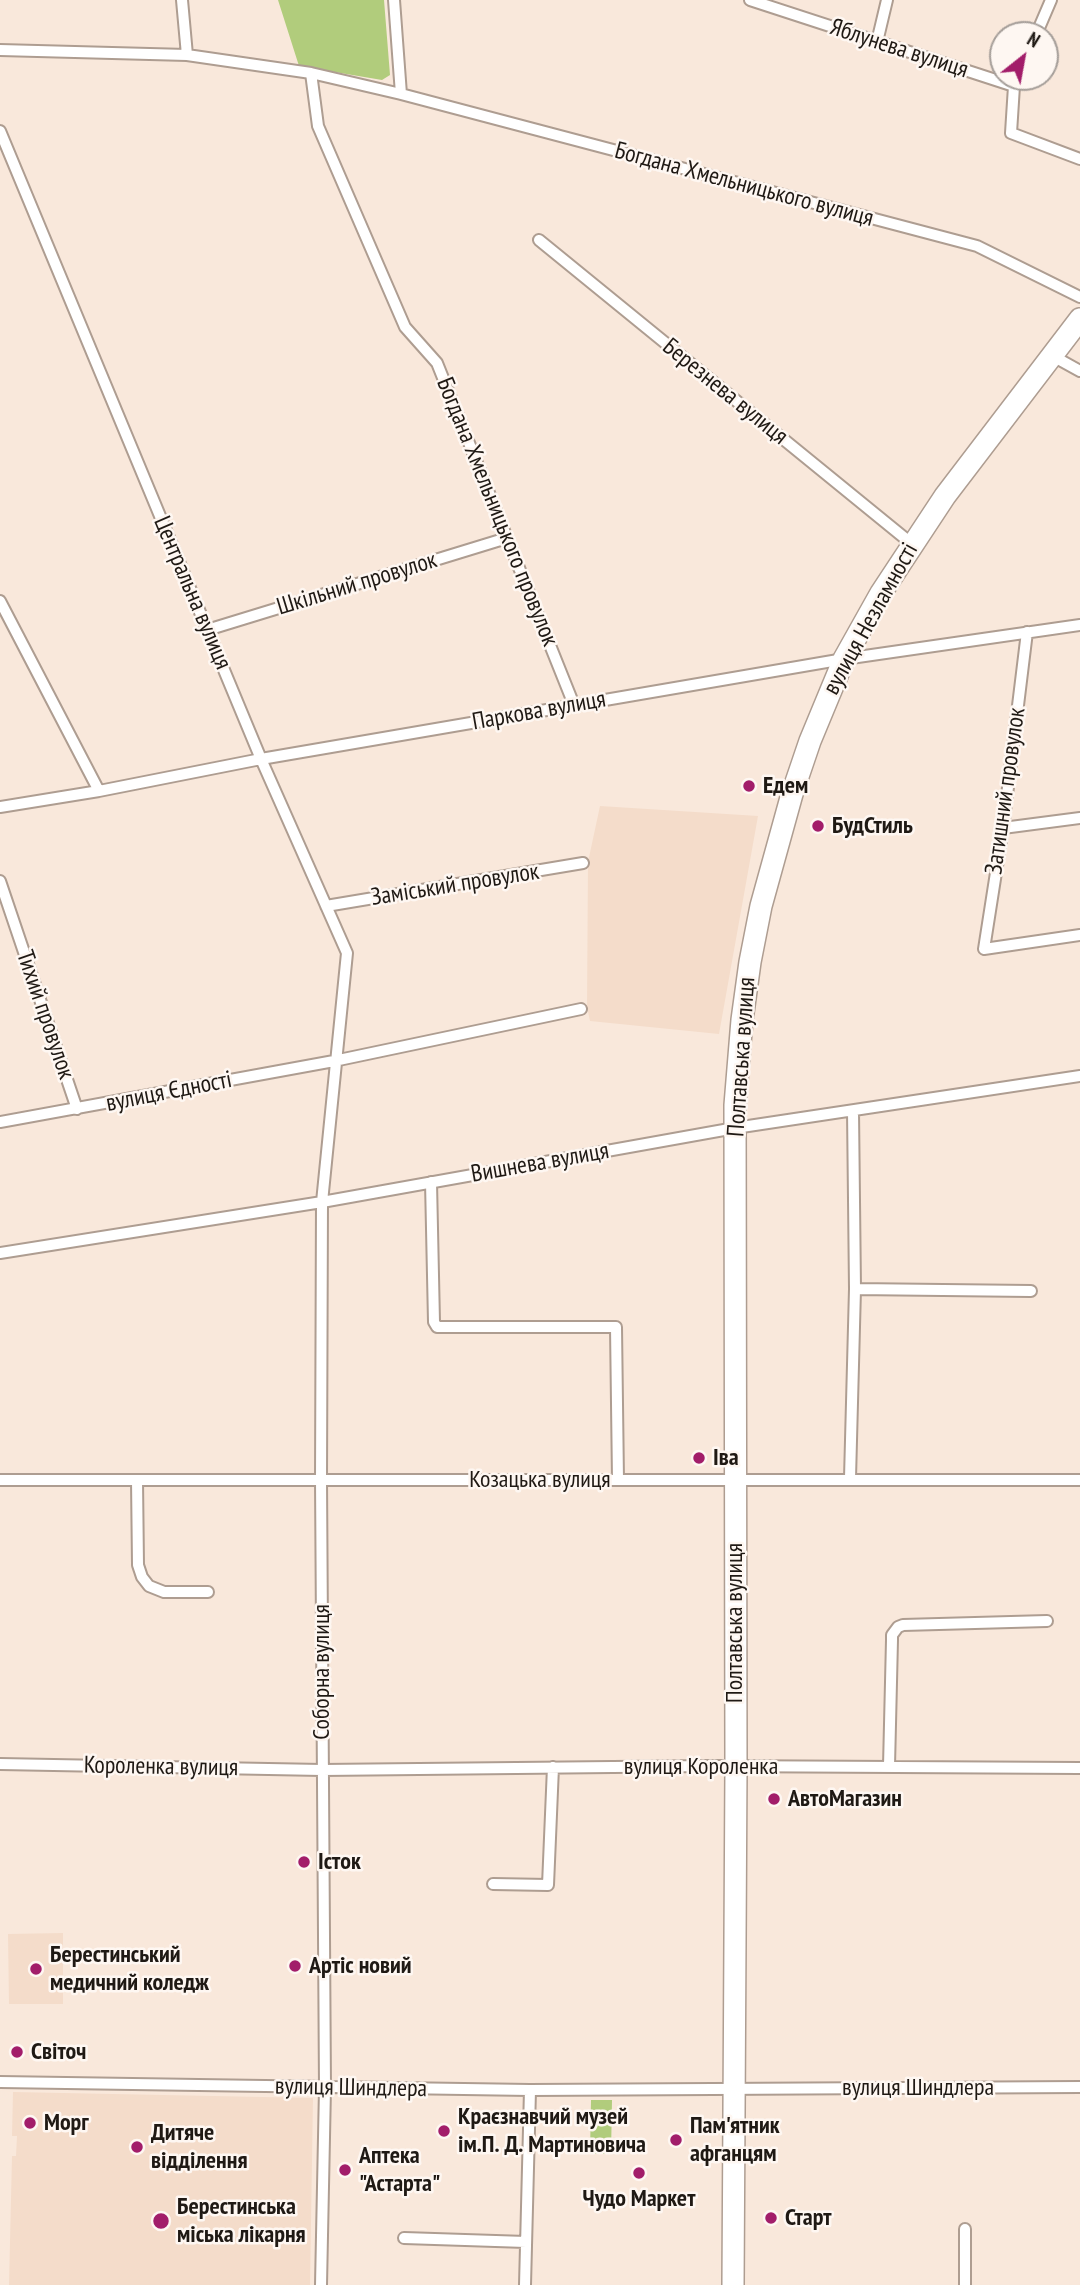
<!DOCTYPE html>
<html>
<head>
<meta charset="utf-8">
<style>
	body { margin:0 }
	#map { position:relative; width:1080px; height:2285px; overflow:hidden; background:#f9e8db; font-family:"PT Sans Narrow",sans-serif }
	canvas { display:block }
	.north { position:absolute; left:989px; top:21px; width:70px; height:70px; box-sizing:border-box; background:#fef7f2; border:2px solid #a59e99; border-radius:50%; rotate:31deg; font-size:19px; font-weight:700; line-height:28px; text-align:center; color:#1f1914 }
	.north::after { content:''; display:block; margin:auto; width:24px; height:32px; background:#a21d6a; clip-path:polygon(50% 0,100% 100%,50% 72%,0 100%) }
</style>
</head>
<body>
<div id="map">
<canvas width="1080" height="2285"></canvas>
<div class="north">N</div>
</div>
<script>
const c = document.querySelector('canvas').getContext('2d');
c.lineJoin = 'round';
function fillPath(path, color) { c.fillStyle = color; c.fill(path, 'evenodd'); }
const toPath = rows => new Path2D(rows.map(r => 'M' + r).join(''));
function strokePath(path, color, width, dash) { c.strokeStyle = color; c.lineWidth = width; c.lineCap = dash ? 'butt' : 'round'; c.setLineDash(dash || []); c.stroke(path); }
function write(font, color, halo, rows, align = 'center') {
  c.font = font + ' "PT Sans Narrow",sans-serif'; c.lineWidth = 5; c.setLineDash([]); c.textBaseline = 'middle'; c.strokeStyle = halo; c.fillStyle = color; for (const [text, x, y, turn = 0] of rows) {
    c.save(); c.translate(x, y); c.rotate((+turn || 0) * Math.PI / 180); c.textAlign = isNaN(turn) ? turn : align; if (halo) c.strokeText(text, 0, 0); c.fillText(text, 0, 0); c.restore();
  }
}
const built = toPath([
	[600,806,758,816,719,1034,590,1021,587,1007,588,862],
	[63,1933,63,2004,9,2004,8,1934],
	[13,2092,313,2098,310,2285,9,2285,12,2156,16,2156,17,2136,12,2136]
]);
const green = toPath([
	[278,0,384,0,390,75,382,80,299,66],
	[591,2100,612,2100,611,2154,590,2154]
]);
const street = toPath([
	[182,0,187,55],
	[394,0,401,94],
	[750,0,1014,86,1011,133,1080,159],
	[1036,35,1051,0],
	[877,42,887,0],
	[0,50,187,55,311,73,401,94,977,246,1080,297],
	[311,73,318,126,405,327,437,363,574,705],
	[0,131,261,759,347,953,322,1202,321,1479,325,2088,321,2285],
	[539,240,912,544],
	[1051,355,1080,371],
	[0,601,99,791],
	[207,630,507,538],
	[1027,632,1003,828,984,949,1080,935],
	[0,807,99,791,261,759,844,659,1080,625],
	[1003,828,1080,818],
	[0,881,77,1109],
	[326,906,583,863],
	[0,1122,334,1061,581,1009],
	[431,1182,434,1322,437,1327,616,1327,618,1480],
	[0,1253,322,1202,735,1128,1080,1076],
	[855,1289,1031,1291],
	[850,1478,855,1289,853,1111],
	[0,1480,1080,1480],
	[137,1480,138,1565,142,1577,149,1586,164,1592,208,1592],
	[0,1764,322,1770,710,1766,1080,1768],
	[889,1766,892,1640,892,1635,898,1627,903,1625,1047,1621],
	[493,1884,548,1885,553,1767],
	[0,2082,530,2090,1080,2087],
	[404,2238,526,2242],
	[525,2285,530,2090],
	[965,2285,965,2229]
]);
const highway = toPath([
	[733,2285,736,1767,735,1105,742,1020,750,962,761,906,792,794,810,741,844,659,881,593,945,496,1080,319]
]);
const markers = [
	[749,786,7,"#a21d6a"],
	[818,826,7,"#a21d6a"],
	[699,1458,7,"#a21d6a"],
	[774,1799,7,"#a21d6a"],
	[304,1862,7,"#a21d6a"],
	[295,1966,7,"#a21d6a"],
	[36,1969,7,"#a21d6a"],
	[17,2052,7,"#a21d6a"],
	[30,2123,7,"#a21d6a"],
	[444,2131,7,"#a21d6a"],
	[676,2140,7,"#a21d6a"],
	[137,2147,7,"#a21d6a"],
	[345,2170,7,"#a21d6a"],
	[639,2173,7,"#a21d6a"],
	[771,2218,7,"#a21d6a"],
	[161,2221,9,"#a21d6a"]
];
const streetNames = [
	["Яблунева вулиця",899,49,18],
	["Богдана Хмельницького вулиця",744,185,15],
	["Березнева вулиця",725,392,39],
	["Богдана Хмельницького провулок",497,512,68],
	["Шкільний провулок",357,584,-17],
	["Центральна вулиця",192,593,67],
	["вулиця Незламності",871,619,-61],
	["Паркова вулиця",539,711,-10],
	["Затишний провулок",1006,791,-82],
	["Заміський провулок",455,885,-9],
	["Тихий провулок",45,1015,71],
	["Полтавська вулиця",742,1057,-86],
	["вулиця Єдності",169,1092,-11],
	["Вишнева вулиця",540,1163,-10],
	["Козацька вулиця",540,1480],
	["Полтавська вулиця",735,1623,-90],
	["Соборна вулиця",322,1672,-90],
	["Короленка вулиця",161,1767,1],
	["вулиця Короленка",701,1767],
	["вулиця Шиндлера",351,2088,1],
	["вулиця Шиндлера",918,2088]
];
const poiNames = [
	["Едем",763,786],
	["БудСтиль",832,826],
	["Іва",713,1458],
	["АвтоМагазин",788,1799],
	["Істок",318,1862],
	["Берестинський",50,1955],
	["медичний коледж",50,1983],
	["Артіс новий",309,1966],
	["Світоч",31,2052],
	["Краєзнавчий музей",458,2117],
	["ім.П. Д. Мартиновича",458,2145],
	["Морг",44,2123],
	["Пам'ятник",690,2126],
	["афганцям",690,2154],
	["Дитяче",151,2133],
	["відділення",151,2161],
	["Аптека",359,2156],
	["\"Астарта\"",359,2184],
	["Чудо Маркет",639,2199,"center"],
	["Берестинська",177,2207],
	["міська лікарня",177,2235],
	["Старт",785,2218]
];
fillPath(built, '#f4dcca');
fillPath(green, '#b1cc7c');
strokePath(street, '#ae9d91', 14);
strokePath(highway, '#ae9d91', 24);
strokePath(street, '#fff', 10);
strokePath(highway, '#fff', 21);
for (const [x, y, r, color] of markers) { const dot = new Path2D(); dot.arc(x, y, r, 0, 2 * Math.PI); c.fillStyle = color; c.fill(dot); strokePath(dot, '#fef7f2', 2.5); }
write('24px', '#1f1914', '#fef7f2', streetNames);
write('bold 24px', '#1f1914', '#fef7f2', poiNames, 'left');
</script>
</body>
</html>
